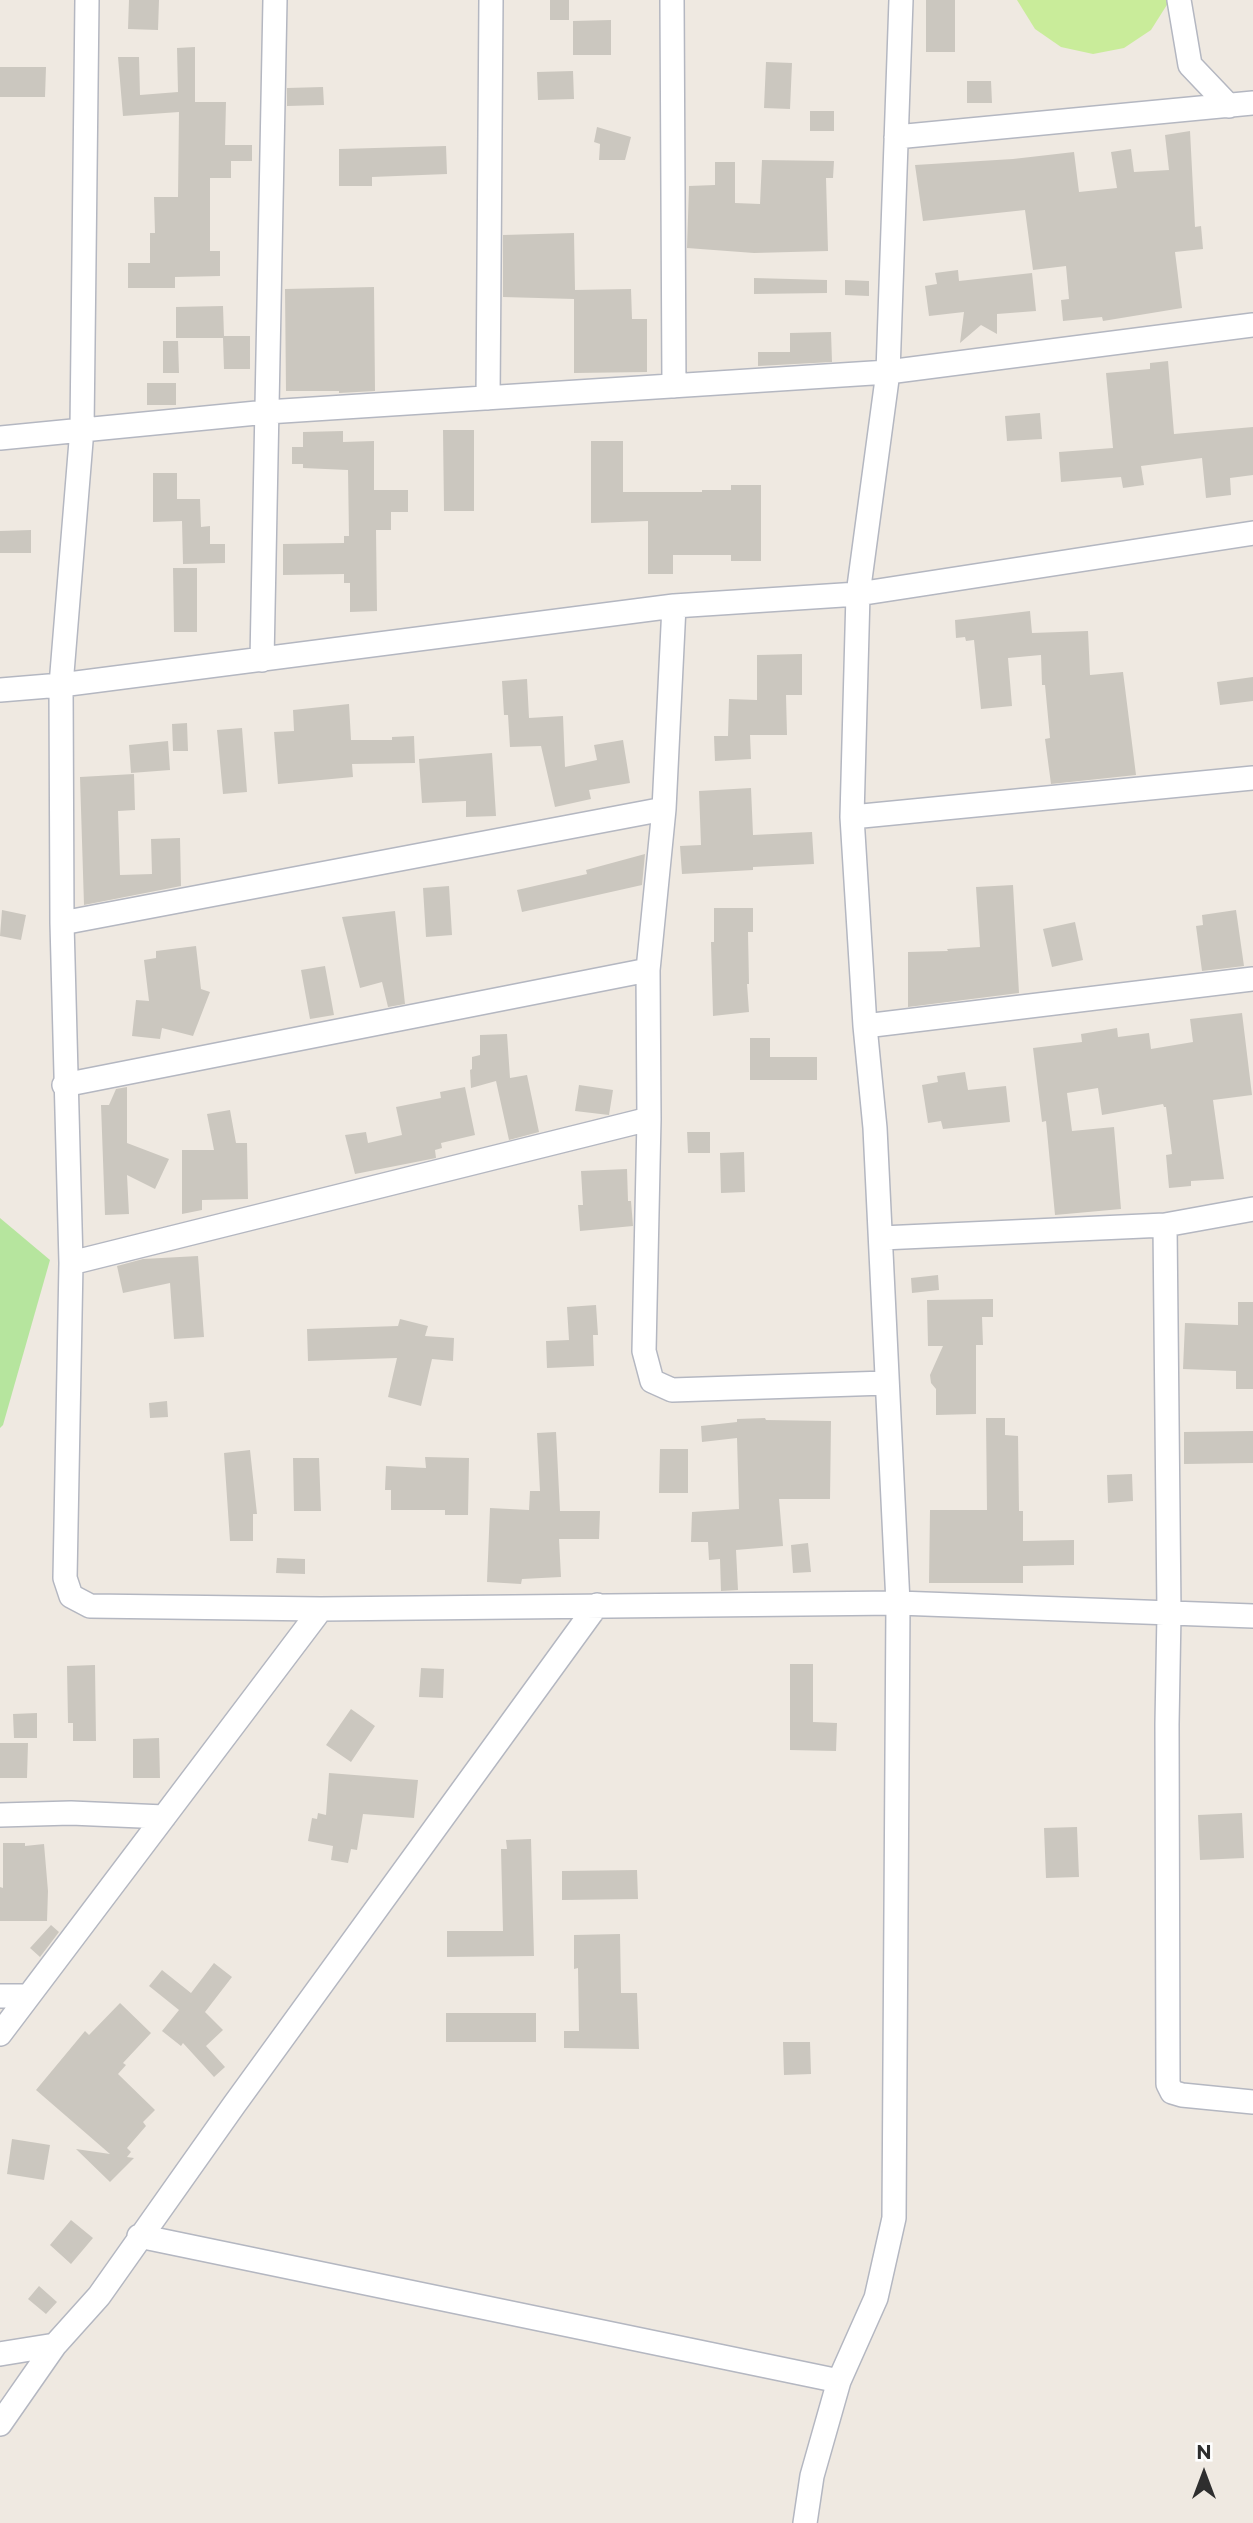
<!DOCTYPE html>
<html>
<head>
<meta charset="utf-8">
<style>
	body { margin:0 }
	#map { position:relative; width:1253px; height:2523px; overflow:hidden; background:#efe9e1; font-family:Montserrat,sans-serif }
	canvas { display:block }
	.north { position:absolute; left:1169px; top:2439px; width:70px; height:70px; -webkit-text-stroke:5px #fff; paint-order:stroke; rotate:0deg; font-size:19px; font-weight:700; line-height:28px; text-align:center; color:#2e2e2e }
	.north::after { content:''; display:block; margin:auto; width:24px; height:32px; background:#2e2e2e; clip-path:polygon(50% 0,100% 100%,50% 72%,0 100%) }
</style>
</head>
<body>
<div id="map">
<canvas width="1253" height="2523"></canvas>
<div class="north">N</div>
</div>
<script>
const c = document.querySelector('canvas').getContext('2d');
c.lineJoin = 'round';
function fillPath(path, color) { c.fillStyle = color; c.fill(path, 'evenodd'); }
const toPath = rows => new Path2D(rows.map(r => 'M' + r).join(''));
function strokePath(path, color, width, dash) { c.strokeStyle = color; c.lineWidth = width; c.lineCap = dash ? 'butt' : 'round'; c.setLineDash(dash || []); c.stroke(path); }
const green = toPath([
	[0,1218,50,1260,3,1425,0,1428]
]);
const pitch = toPath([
	[1017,0,1170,0,1151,30,1124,48,1093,54,1061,47,1035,29]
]);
const building = toPath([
	[129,0,159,0,158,30,128,29],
	[550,0,569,0,569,20,550,20],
	[926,0,955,0,955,52,926,52],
	[611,20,611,55,573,55,573,21],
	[195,47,195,102,226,102,225,145,252,145,252,161,231,161,231,178,210,178,210,251,220,251,220,276,175,277,175,288,128,288,128,263,150,263,150,233,155,233,154,197,178,197,179,112,123,116,118,57,139,57,140,95,178,92,177,48],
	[766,62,792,63,790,109,764,108],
	[0,67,46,67,45,97,0,97],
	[573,71,574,99,538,100,537,72],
	[967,81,991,81,992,103,967,103],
	[323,87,324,105,287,106,287,88],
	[810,111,834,111,834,131,810,131],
	[597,127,631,137,625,160,599,160,600,144,594,142],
	[1190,131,1195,227,1201,226,1203,249,1175,252,1182,308,1103,321,1102,317,1063,321,1061,300,1069,299,1066,266,1033,270,1025,210,923,221,915,165,1013,159,1074,152,1079,192,1117,188,1111,152,1131,149,1134,172,1169,170,1165,135],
	[446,146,447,174,372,177,372,186,339,186,339,149],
	[762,160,834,161,833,178,826,178,828,251,754,253,687,248,689,186,715,185,715,162,735,162,735,203,760,204],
	[574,233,575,290,631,289,632,319,647,319,647,372,574,373,574,299,503,297,503,235],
	[958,270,959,281,1032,273,1036,311,997,314,997,334,981,325,960,343,964,312,929,316,925,286,937,284,935,273],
	[754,278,827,280,827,293,754,294],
	[845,280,869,281,869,296,845,295],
	[374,287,375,391,339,393,339,391,286,391,285,289],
	[223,306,224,336,250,336,250,369,224,369,223,338,176,338,176,307],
	[831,332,832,362,758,366,758,352,790,352,790,333],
	[163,341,178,341,179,373,163,373],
	[1168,361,1174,434,1253,427,1253,475,1230,478,1231,495,1206,498,1202,458,1141,466,1144,485,1123,488,1121,477,1061,482,1059,452,1113,448,1106,373,1150,369,1150,363],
	[147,383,176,383,176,405,147,405],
	[1040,413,1042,439,1007,441,1005,416],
	[443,430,474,430,474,511,444,511],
	[343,431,343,442,374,441,374,490,408,490,408,512,391,512,391,530,376,530,377,611,350,612,350,583,344,583,344,574,283,575,283,544,344,543,344,536,349,536,348,470,303,468,303,464,292,464,292,447,303,447,303,432],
	[591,441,623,441,623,492,702,492,702,490,731,490,731,485,761,485,761,561,731,561,731,555,673,555,673,574,648,574,648,521,591,523],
	[153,473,177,473,177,499,200,499,201,527,210,526,210,544,225,544,225,563,183,564,182,521,153,522],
	[31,530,31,553,0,553,0,531],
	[173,568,197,568,197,632,174,632],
	[1030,611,1032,633,1088,631,1090,675,1123,672,1136,775,1051,784,1045,739,1050,738,1045,685,1042,685,1041,655,1008,658,1012,706,981,709,974,640,966,641,965,637,956,638,955,620],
	[802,654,802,695,786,695,787,735,750,735,751,759,715,761,714,736,728,736,729,699,757,700,757,655],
	[1253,677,1253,701,1220,705,1217,682],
	[527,679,529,718,563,716,565,767,597,760,594,745,623,740,630,783,589,790,591,799,555,807,541,746,510,747,508,715,504,715,502,681],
	[349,704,351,740,392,740,392,737,414,736,415,763,352,764,353,777,278,784,274,732,294,731,293,710],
	[187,723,188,751,173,751,172,724],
	[242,728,247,792,223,794,217,730],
	[168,741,170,770,131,773,129,745],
	[492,753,496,816,466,817,466,801,422,803,419,759],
	[134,774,135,810,118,811,120,875,152,874,151,839,180,838,181,886,84,905,80,777],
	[751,788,753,835,812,832,814,864,753,867,753,870,682,874,680,846,701,845,699,791],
	[645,854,642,885,522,912,517,890,587,874,586,870],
	[1013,885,1019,993,908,1007,908,952,948,951,947,949,980,947,976,887],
	[449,886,452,935,426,937,423,888],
	[714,908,753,908,753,932,748,932,749,984,747,984,749,1012,713,1016,711,942,714,942],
	[2,910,26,915,21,940,0,936],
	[1236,910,1244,966,1202,971,1196,926,1203,925,1202,915],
	[395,911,405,1004,388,1007,382,982,360,988,342,917],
	[1075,922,1083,960,1052,967,1043,929],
	[196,946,201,989,210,992,193,1036,162,1028,160,1039,132,1036,136,1000,149,1001,144,960,156,958,156,951],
	[325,966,334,1015,310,1019,301,970],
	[1242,1013,1252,1095,1213,1100,1224,1179,1191,1181,1191,1186,1169,1188,1166,1155,1172,1154,1166,1107,1164,1107,1163,1104,1102,1115,1098,1088,1067,1093,1072,1131,1114,1127,1121,1209,1055,1215,1046,1121,1042,1122,1033,1048,1082,1042,1081,1034,1117,1028,1118,1037,1149,1033,1151,1049,1193,1042,1190,1019],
	[507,1034,510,1078,527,1075,539,1132,509,1140,496,1081,471,1088,470,1070,472,1069,472,1057,480,1055,480,1035],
	[750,1038,770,1038,770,1057,817,1057,817,1080,750,1080],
	[965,1072,968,1090,1006,1086,1010,1122,943,1129,941,1121,928,1123,922,1085,938,1082,937,1076],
	[579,1085,613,1090,609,1115,575,1111],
	[127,1087,127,1143,169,1159,155,1189,127,1175,129,1214,105,1215,101,1105,109,1105,116,1089],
	[465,1087,475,1135,441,1143,442,1148,435,1150,436,1158,355,1174,345,1135,366,1132,368,1143,402,1135,396,1107,441,1098,440,1092],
	[230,1110,236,1143,247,1143,248,1199,202,1200,202,1210,182,1214,182,1150,214,1150,207,1114],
	[687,1132,710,1132,710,1153,688,1153],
	[744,1152,745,1192,721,1193,720,1153],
	[627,1169,628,1201,631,1201,633,1226,580,1231,578,1205,583,1205,581,1171],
	[198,1256,204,1337,174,1339,170,1283,123,1293,117,1266,143,1259],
	[938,1275,939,1290,912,1293,911,1278],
	[993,1299,993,1317,982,1317,983,1345,976,1345,976,1414,936,1415,936,1389,931,1383,930,1375,943,1346,928,1346,927,1300],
	[1238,1302,1253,1302,1253,1389,1236,1389,1236,1371,1183,1369,1185,1323,1238,1325],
	[596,1305,598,1335,593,1335,594,1366,547,1368,546,1341,569,1340,567,1307],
	[400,1319,428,1326,425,1336,454,1338,453,1361,432,1359,421,1406,388,1397,397,1358,308,1361,307,1329,398,1326],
	[167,1401,168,1417,150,1418,149,1403],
	[765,1418,766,1420,831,1421,830,1499,779,1499,783,1546,736,1550,738,1590,721,1591,720,1559,709,1560,708,1542,691,1542,692,1512,739,1509,737,1438,702,1442,701,1426,737,1422,737,1419],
	[986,1418,1005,1418,1005,1435,1018,1436,1019,1511,1023,1511,1023,1541,1074,1540,1074,1565,1023,1566,1023,1583,929,1583,930,1510,987,1510],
	[1253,1431,1253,1463,1184,1464,1184,1432],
	[556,1432,560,1511,600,1511,599,1539,559,1539,561,1577,522,1579,521,1584,487,1582,490,1508,529,1510,530,1491,540,1491,537,1433],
	[660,1449,688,1449,688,1493,659,1493],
	[250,1450,257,1514,253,1514,253,1541,230,1541,224,1453],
	[425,1457,469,1458,468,1515,445,1515,445,1510,391,1510,391,1490,385,1490,386,1466,426,1468],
	[293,1458,319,1458,321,1511,294,1511],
	[1132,1474,1133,1501,1108,1503,1107,1475],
	[808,1543,811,1572,793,1573,791,1545],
	[277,1558,305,1559,305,1574,276,1573],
	[790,1664,813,1664,813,1722,837,1723,836,1751,790,1750],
	[95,1665,96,1741,73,1741,73,1723,68,1723,67,1666],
	[421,1668,444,1669,443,1698,419,1697],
	[351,1709,375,1726,351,1762,326,1745],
	[37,1713,37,1738,14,1738,13,1714],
	[159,1738,160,1778,133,1778,133,1739],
	[0,1743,28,1743,27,1778,0,1778],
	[329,1773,418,1780,414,1818,363,1814,357,1850,351,1849,348,1863,331,1860,333,1846,308,1841,312,1818,317,1819,318,1813,326,1815],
	[1242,1813,1244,1858,1200,1860,1198,1815],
	[1077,1827,1079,1877,1046,1878,1044,1828],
	[531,1839,534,1956,447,1957,447,1931,503,1931,501,1849,507,1849,506,1840],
	[3,1843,25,1843,25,1846,44,1844,48,1891,47,1921,0,1921,0,1887,3,1888],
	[637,1870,638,1899,562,1900,562,1871],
	[51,1925,59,1932,40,1957,30,1948],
	[620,1934,621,1993,637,1993,639,2049,564,2048,564,2031,579,2031,578,1968,574,1969,574,1935],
	[214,1963,232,1977,205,2012,223,2030,206,2046,225,2067,214,2077,183,2043,181,2046,162,2031,179,2010,149,1986,162,1970,191,1993],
	[120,2003,151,2033,123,2063,126,2065,118,2074,155,2110,143,2122,146,2126,127,2148,131,2152,127,2157,134,2158,110,2182,76,2149,110,2154,36,2090,85,2031,89,2035],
	[446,2013,536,2013,536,2042,446,2042],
	[783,2042,810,2042,811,2074,784,2075],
	[12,2139,50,2145,44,2180,7,2174],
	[71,2220,93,2238,71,2264,50,2245],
	[39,2286,57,2302,46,2314,28,2299]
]);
const minor = toPath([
	[87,0,82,429,61,685,62,923,71,1263,65,1578,71,1596,90,1606,321,1609,898,1603,1253,1616],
	[672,0,674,386],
	[1179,0,1190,65,1229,106],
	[896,137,1253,103],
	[488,398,491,0],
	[0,438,267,412,888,372,1253,325],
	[674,606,664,809,648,970,649,1119,644,1351,652,1381,672,1390,886,1383],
	[262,660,275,0],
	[0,690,61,685,674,606,858,594,1253,533],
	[852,817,1253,778],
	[62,923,664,809],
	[865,1026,1253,979],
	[64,1085,648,970],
	[1165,1225,1169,1613,1167,1724,1168,2084,1172,2092,1182,2095,1253,2102],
	[882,1238,1165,1225,1253,1209],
	[71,1263,649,1119],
	[0,1815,71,1813,164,1817],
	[0,1996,28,1996],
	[0,2034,321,1609],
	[139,2236,839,2381],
	[0,2354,55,2345],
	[0,2424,55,2345,99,2296,234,2105,597,1605],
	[805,2523,812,2476,839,2381,876,2298,894,2218,898,1603,875,1128,865,1026,852,817,858,594,888,372,901,0]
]);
fillPath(green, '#b6e59e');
fillPath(pitch, '#c9ec9a');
fillPath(building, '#cbc7bf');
strokePath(minor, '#b4b7c1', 26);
strokePath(minor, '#fff', 23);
</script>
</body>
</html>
